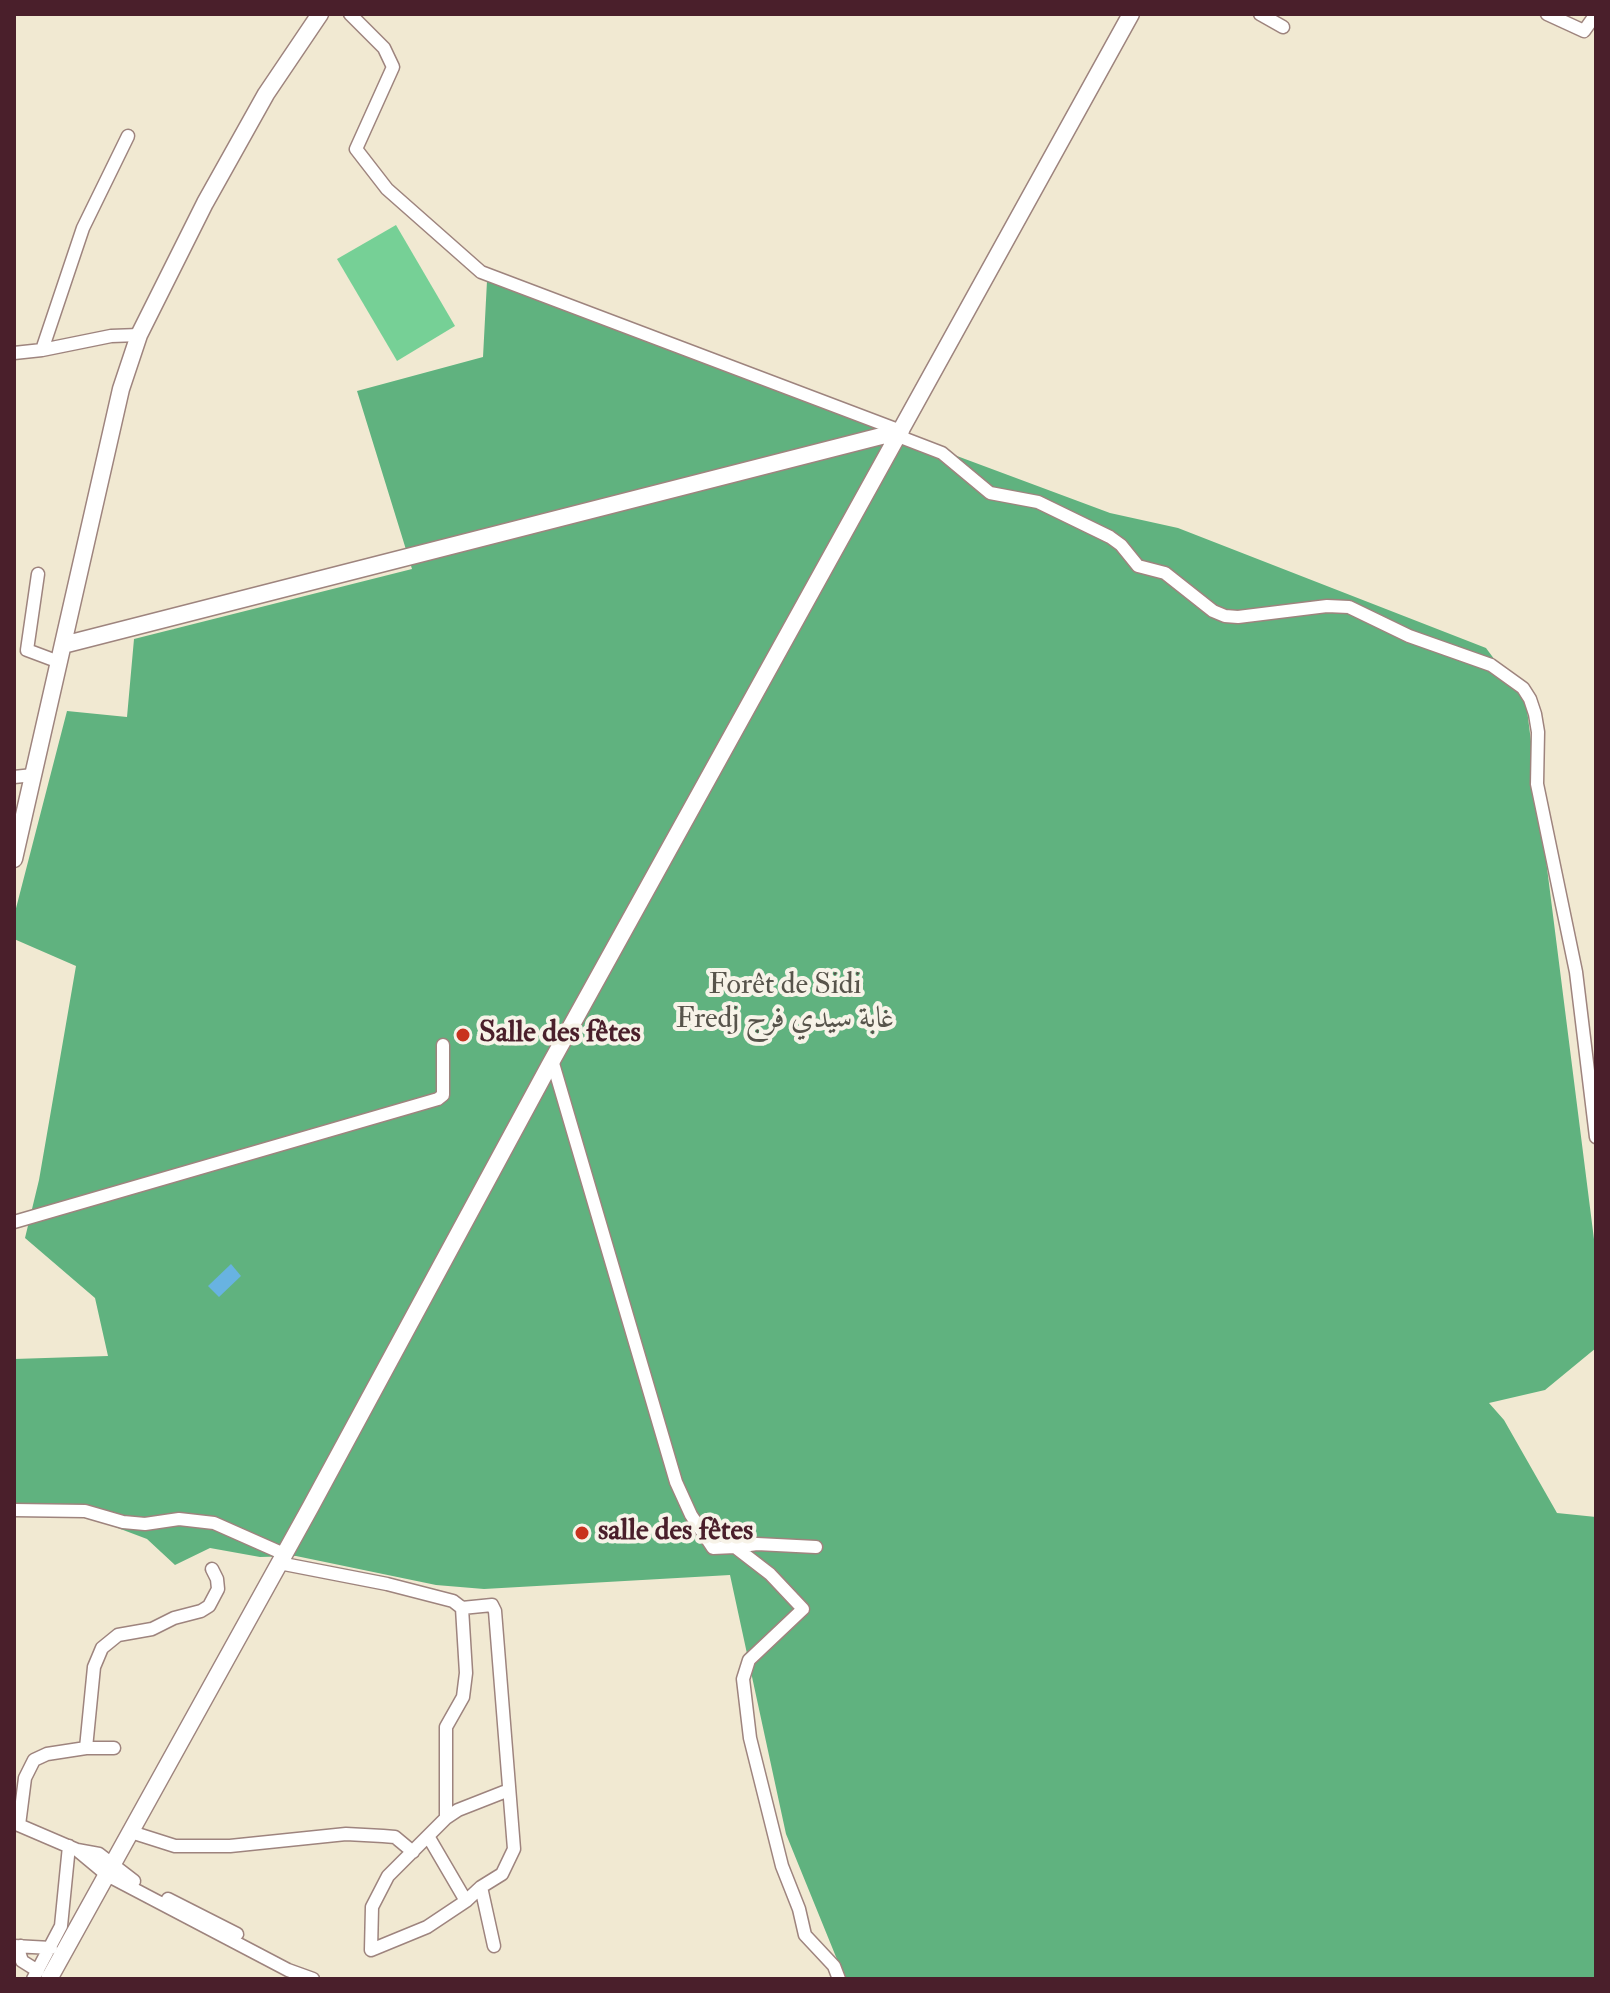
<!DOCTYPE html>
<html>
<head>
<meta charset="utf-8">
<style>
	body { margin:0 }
	#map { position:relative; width:1610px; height:1993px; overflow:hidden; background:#f1e9d2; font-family:"IM FELL Double Pica",serif }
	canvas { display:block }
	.frame { position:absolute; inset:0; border:16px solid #4a1f2b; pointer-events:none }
</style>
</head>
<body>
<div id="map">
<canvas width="1610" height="1993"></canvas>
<div class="frame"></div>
</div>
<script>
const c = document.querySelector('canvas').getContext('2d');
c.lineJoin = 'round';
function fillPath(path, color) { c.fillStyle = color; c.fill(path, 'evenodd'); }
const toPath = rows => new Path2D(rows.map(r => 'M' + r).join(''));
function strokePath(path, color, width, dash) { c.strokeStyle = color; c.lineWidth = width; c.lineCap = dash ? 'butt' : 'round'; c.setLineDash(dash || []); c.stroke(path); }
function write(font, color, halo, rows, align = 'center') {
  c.font = font + ' "IM FELL Double Pica",Amiri,serif'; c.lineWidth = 8; c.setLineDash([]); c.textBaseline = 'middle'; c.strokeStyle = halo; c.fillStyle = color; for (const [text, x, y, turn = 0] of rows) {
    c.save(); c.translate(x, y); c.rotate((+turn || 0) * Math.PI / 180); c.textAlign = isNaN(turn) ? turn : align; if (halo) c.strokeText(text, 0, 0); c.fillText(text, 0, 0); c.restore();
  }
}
const green = toPath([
	[396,225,455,326,397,361,337,259]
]);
const forest = toPath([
	[487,281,1110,513,1178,528,1486,648,1526,702,1596,1255,1596,1348,1545,1390,1489,1403,1504,1420,1557,1513,1596,1517,1596,1979,845,1979,786,1834,730,1575,484,1589,436,1585,296,1556,260,1557,210,1548,175,1565,147,1539,102,1522,71,1513,14,1515,14,1359,108,1356,95,1298,25,1238,39,1180,76,966,14,939,14,916,67,711,127,717,134,639,412,569,357,391,483,357]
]);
const water = toPath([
	[231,1264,241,1276,219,1297,208,1286]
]);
const minor = toPath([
	[350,14,384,48,393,67,356,149,387,189,481,272,901,431],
	[1260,14,1283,27],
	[1547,14,1584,31,1596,14],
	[42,350,83,228,128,136],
	[14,353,42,350,111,336,139,335],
	[903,438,942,453,990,493,1038,502,1110,537,1121,545,1138,566,1165,573,1213,611,1225,616,1238,617,1327,606,1349,607,1409,636,1491,665,1523,688,1530,699,1535,714,1538,732,1537,784,1576,972,1596,1137],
	[38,574,27,650,59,662],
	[14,777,33,775],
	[552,1060,676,1482,691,1515,713,1548,735,1547,770,1574,803,1609,749,1660,743,1679,750,1738,782,1866,799,1909,805,1935,834,1966,839,1979],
	[14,1222,438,1099,443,1095,443,1045],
	[14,1510,85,1511,123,1522,145,1524,179,1519,214,1523,284,1554],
	[735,1547,757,1544,816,1547],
	[279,1563,387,1584,453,1601,462,1608,492,1605,495,1611,514,1849,502,1874,481,1887,466,1901,427,1927,371,1950,372,1907,388,1876,446,1818,458,1810,509,1790],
	[86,1748,94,1667,102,1648,118,1635,152,1629,174,1618,201,1611,209,1606,218,1589,217,1579,212,1569],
	[446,1818,446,1727,463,1697,466,1673,462,1608],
	[14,1823,77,1850,107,1875,288,1970,313,1979],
	[19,1825,25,1778,34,1760,47,1754,86,1748,114,1748],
	[131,1832,175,1846,230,1846,346,1834,383,1836,395,1837,413,1852],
	[428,1836,466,1901],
	[77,1850,99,1854,134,1881],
	[481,1887,494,1946],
	[168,1899,237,1934],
	[14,1946,51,1948],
	[21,1946,19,1952,22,1961,38,1971],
	[33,1979,61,1926,69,1846]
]);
const major = toPath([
	[63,645,901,431],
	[14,859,121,389,139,335,205,203,266,94,320,14],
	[49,1979,310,1508,549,1066,1131,14]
]);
const markers = [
	[463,1035,8,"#c8321e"],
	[582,1533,8,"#c8321e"]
];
const parkNames = [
	["Forêt de Sidi",785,987],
	["Fredj غابة سيدي فرج",785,1021]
];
const poiNames = [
	["Salle des fêtes",479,1035],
	["salle des fêtes",598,1533]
];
fillPath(green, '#76d096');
fillPath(forest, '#60b27f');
fillPath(water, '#68b3e1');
strokePath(minor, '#9e847e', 15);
strokePath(major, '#9e847e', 19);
strokePath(minor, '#fff', 12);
strokePath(major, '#fff', 16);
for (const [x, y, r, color] of markers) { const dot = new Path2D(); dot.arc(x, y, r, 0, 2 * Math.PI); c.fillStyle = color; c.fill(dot); strokePath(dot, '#f7f3e8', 3); }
write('30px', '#57544b', '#f7f3e8', parkNames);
write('bold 30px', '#4a1f2b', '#f7f3e8', poiNames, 'left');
</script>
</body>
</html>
